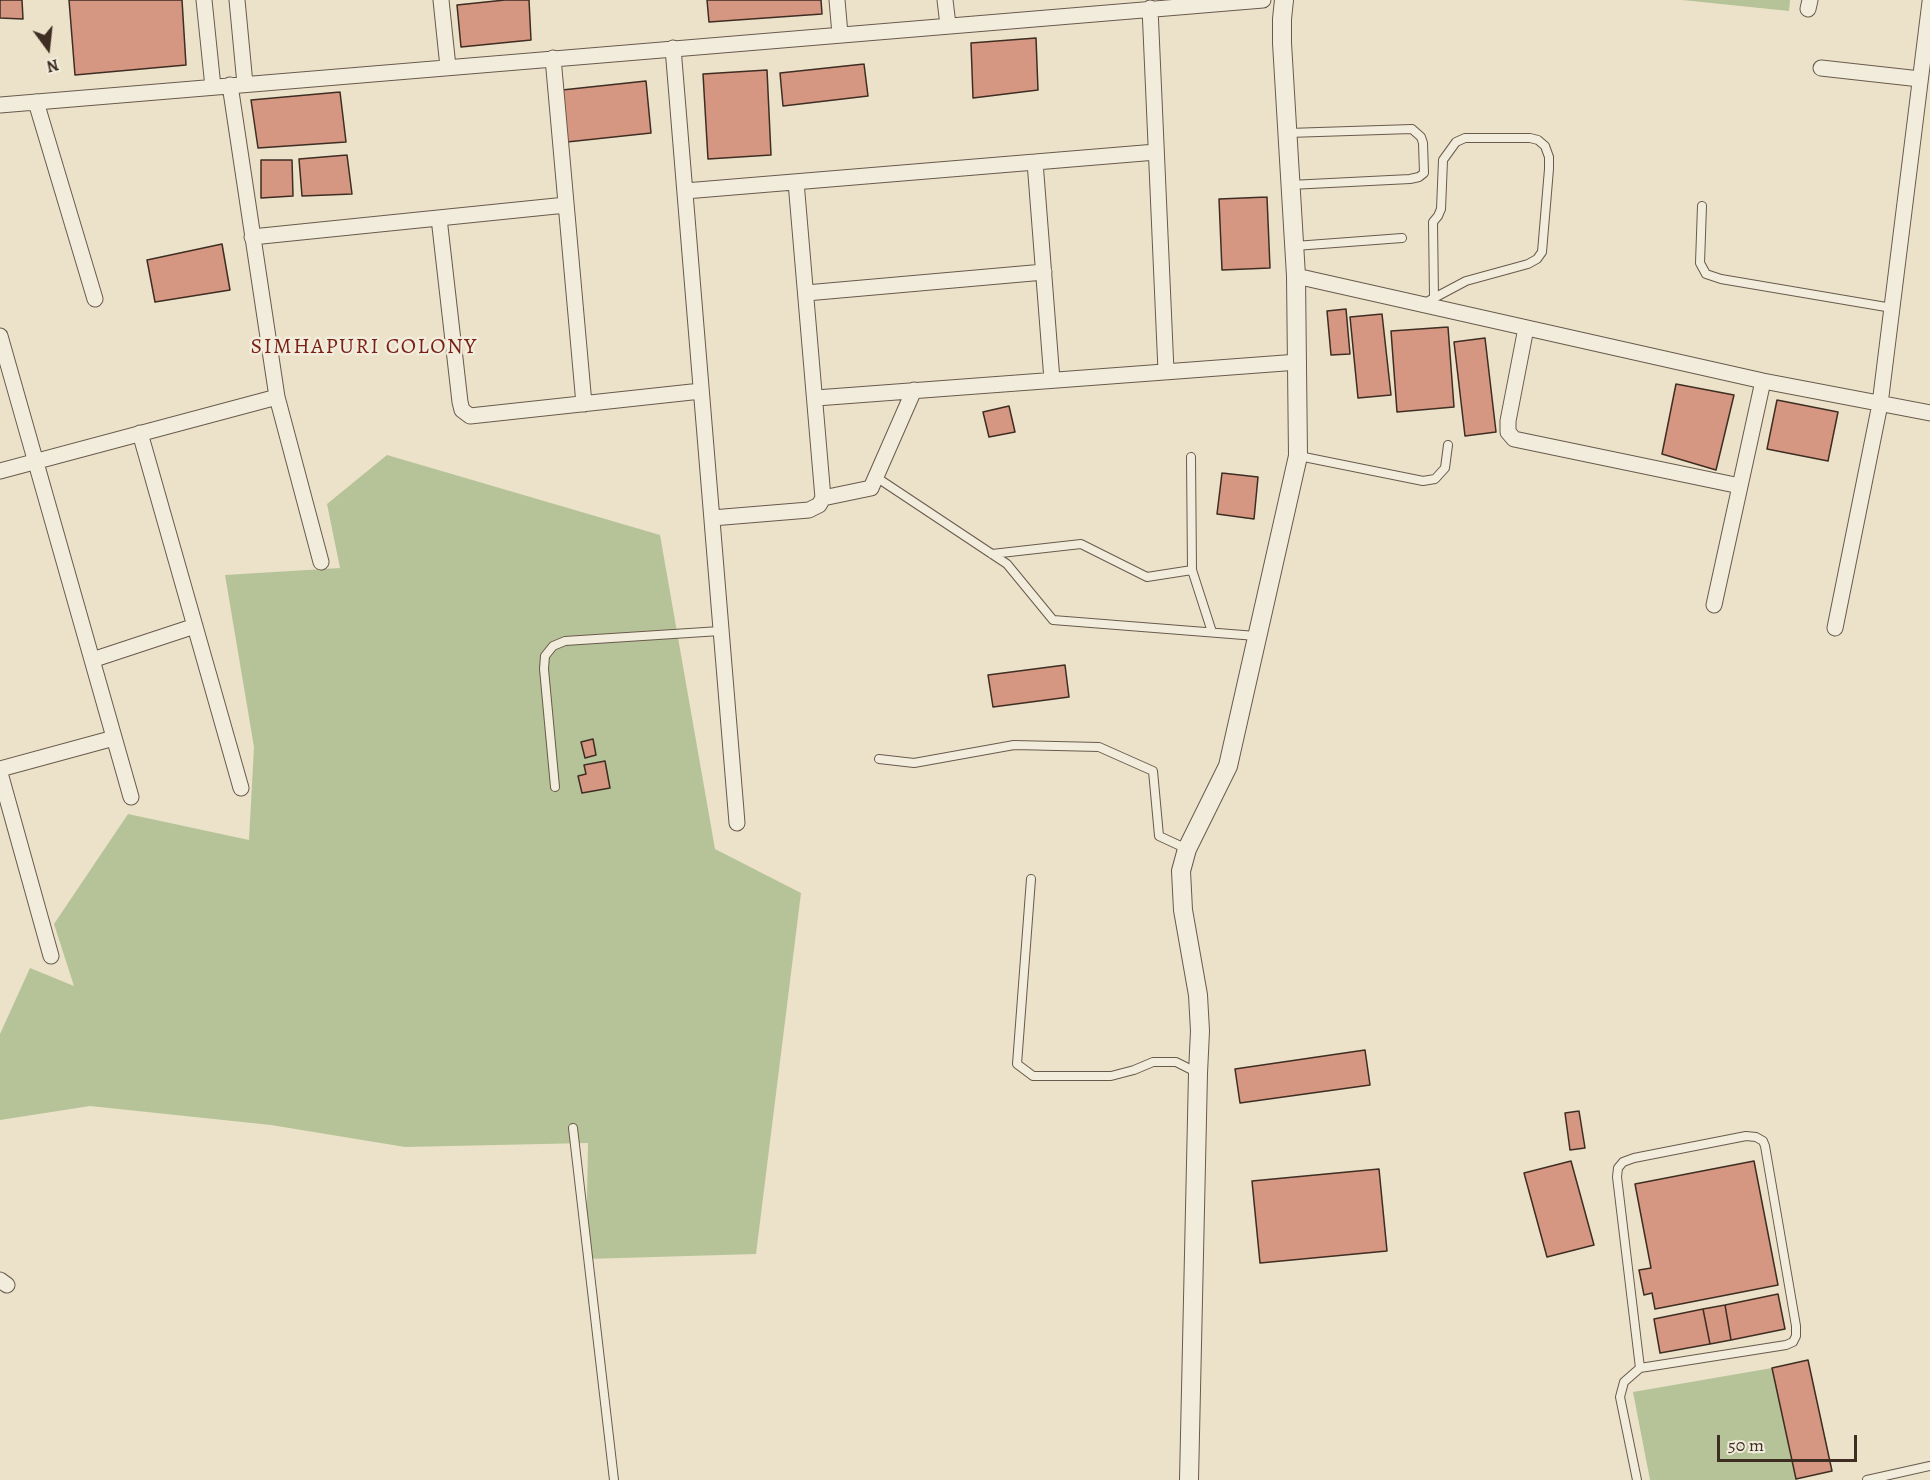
<!DOCTYPE html>
<html>
<head>
<meta charset="utf-8">
<style>
	body { margin:0 }
	#map { position:relative; width:1930px; height:1480px; overflow:hidden; background:#ebe2c9; font-family:Alegreya,serif }
	canvas { display:block }
	.north { position:absolute; left:18px; top:18px; width:60px; height:60px; -webkit-text-stroke:4px #f2ecdc; paint-order:stroke; rotate:165deg; font-size:16px; font-weight:700; line-height:24px; text-align:center; color:#3e2d22 }
	.north::after { content:''; display:block; margin:auto; width:21px; height:27px; background:#3e2d22; clip-path:polygon(50% 0,100% 100%,50% 72%,0 100%) }
	.scale { position:absolute; left:1717px; top:1435px; width:140px; height:27px; box-sizing:border-box; border:3px solid #3e2d22; border-top:0; padding-left:8px; font-size:18px; line-height:21px; white-space:nowrap; color:#3e2d22; -webkit-text-stroke:4px #f2ecdc; paint-order:stroke }
</style>
</head>
<body>
<div id="map">
<canvas width="1930" height="1480"></canvas>
<div class="north">N</div>
<div class="scale">50 m</div>
</div>
<script>
const c = document.querySelector('canvas').getContext('2d');
c.lineJoin = 'round';
function fillPath(path, color) { c.fillStyle = color; c.fill(path, 'evenodd'); }
const toPath = rows => new Path2D(rows.map(r => 'M' + r).join(''));
function strokePath(path, color, width, dash) { c.strokeStyle = color; c.lineWidth = width; c.lineCap = dash ? 'butt' : 'round'; c.setLineDash(dash || []); c.stroke(path); }
function write(font, color, halo, rows, align = 'center') {
  c.font = font + ' Alegreya,serif'; c.lineWidth = 5; c.setLineDash([]); c.textBaseline = 'middle'; c.strokeStyle = halo; c.fillStyle = color; for (const [text, x, y, turn = 0] of rows) {
    c.save(); c.translate(x, y); c.rotate((+turn || 0) * Math.PI / 180); c.textAlign = isNaN(turn) ? turn : align; if (halo) c.strokeText(text, 0, 0); c.fillText(text, 0, 0); c.restore();
  }
}
const green = toPath([
	[1682,0,1790,0,1789,11],
	[387,455,660,535,715,849,801,893,756,1254,586,1259,588,1143,405,1147,271,1125,90,1106,0,1120,0,1034,30,968,74,986,54,924,128,814,249,840,254,747,225,575,340,568,327,504],
	[1772,1368,1797,1480,1650,1480,1633,1392]
]);
const building = toPath([
	[0,0,22,0,23,19,0,18,0,0],
	[69,0,182,0,186,65,75,75,69,0],
	[505,0,529,0,531,40,461,47,457,5,505,0],
	[707,0,821,0,822,14,709,22,707,0],
	[1036,38,1038,90,973,98,971,43,1036,38],
	[864,64,868,96,783,106,780,73,864,64],
	[767,70,771,155,708,159,703,74,767,70],
	[646,81,651,133,567,142,562,90,646,81],
	[340,92,346,142,258,148,251,100,340,92],
	[347,155,352,194,302,196,299,159,347,155],
	[261,160,292,160,293,196,261,198,261,160],
	[1267,197,1270,268,1222,270,1219,199,1267,197],
	[222,244,230,290,155,302,147,260,222,244],
	[1346,309,1350,354,1331,355,1327,311,1346,309],
	[1382,314,1391,395,1358,398,1350,317,1382,314],
	[1448,327,1454,407,1397,412,1391,331,1448,327],
	[1485,338,1496,432,1465,436,1454,342,1485,338],
	[1676,384,1734,395,1716,470,1662,454,1676,384],
	[1777,400,1838,412,1828,461,1767,449,1777,400],
	[1009,406,1015,432,989,437,983,412,1009,406],
	[1222,473,1258,477,1254,519,1217,514,1222,473],
	[1065,665,1069,697,993,707,988,675,1065,665],
	[593,739,596,755,585,758,581,742,593,739],
	[605,761,610,788,582,793,578,776,586,774,584,765,605,761],
	[1365,1050,1370,1085,1240,1103,1235,1069,1365,1050],
	[1579,1111,1585,1148,1570,1150,1565,1113,1579,1111],
	[1571,1161,1594,1245,1547,1257,1524,1173,1571,1161],
	[1754,1161,1778,1285,1655,1309,1652,1293,1644,1295,1639,1270,1651,1268,1635,1184,1754,1161],
	[1379,1169,1387,1251,1260,1263,1252,1181,1379,1169],
	[1778,1294,1785,1329,1731,1340,1725,1305,1778,1294],
	[1725,1305,1731,1340,1710,1344,1703,1309,1725,1305],
	[1703,1309,1710,1344,1660,1353,1654,1319,1703,1309],
	[1808,1360,1832,1471,1796,1479,1772,1368,1808,1360]
]);
const service = toPath([
	[1288,133,1412,129,1421,137,1423,143,1424,173,1419,177,1410,179,1290,185],
	[1702,206,1700,263,1706,274,1721,279,1892,308],
	[1295,246,1402,238],
	[1423,304,1434,298,1466,281,1528,264,1537,259,1542,252,1549,169,1549,157,1545,146,1538,140,1530,138,1465,138,1456,142,1443,160,1441,209,1438,216,1433,222,1434,298],
	[1299,456,1423,481,1435,479,1445,468,1448,445],
	[1191,457,1192,570,1212,632],
	[876,477,1007,564,1053,620,1256,636],
	[992,554,1081,544,1147,577,1192,570],
	[879,759,914,763,1014,745,1099,747,1153,771,1159,836,1187,849],
	[555,787,544,669,545,656,553,646,565,641,720,631],
	[1031,879,1017,1064,1033,1076,1111,1076,1134,1070,1153,1062,1176,1062,1198,1073],
	[573,1128,614,1480],
	[1637,1480,1620,1397,1624,1382,1640,1368,1786,1345,1793,1342,1796,1336,1796,1326,1765,1146,1763,1141,1756,1137,1746,1136,1634,1158,1623,1162,1618,1168,1617,1177,1640,1368],
	[1867,1480,1930,1466]
]);
const minor = toPath([
	[204,0,213,87],
	[237,0,245,84],
	[441,0,448,67],
	[837,0,840,34],
	[945,0,948,25],
	[1150,8,1166,371],
	[1808,9,1810,0],
	[673,48,737,823],
	[553,58,584,404],
	[1821,68,1920,79],
	[36,102,95,299],
	[0,105,1263,0],
	[1035,162,1052,380],
	[685,191,1156,152],
	[439,218,460,402,462,410,470,416,701,391],
	[252,237,566,205],
	[1296,276,1763,381,1930,413],
	[806,293,1044,272],
	[1526,328,1508,421,1508,432,1514,439,1740,486],
	[0,336,131,797],
	[277,397,321,562],
	[816,398,1298,362],
	[140,433,241,788],
	[0,471,277,397,230,85],
	[823,498,871,488,914,390],
	[712,518,809,510,819,505,823,498,796,182],
	[1714,605,1763,381],
	[1835,628,1880,404,1930,2],
	[92,660,195,626],
	[0,769,114,738],
	[0,773,51,956],
	[0,1280,7,1285]
]);
const tertiary = toPath([
	[1189,1480,1198,1073,1200,1031,1198,995,1183,910,1181,871,1187,849,1228,766,1298,456,1296,276,1282,43,1282,19,1284,0]
]);
const neighbourhoodNames = [
	["SIMHAPURI COLONY",364,348]
];
fillPath(green, '#b6c398');
fillPath(building, '#d69782');
strokePath(building, '#3e2d22', 1.5);
strokePath(service, '#695a4c', 10);
strokePath(minor, '#695a4c', 17);
strokePath(tertiary, '#695a4c', 20);
strokePath(service, '#f2ecdc', 8);
strokePath(minor, '#f2ecdc', 15);
strokePath(tertiary, '#f2ecdc', 18);
c.letterSpacing = '1.5px';
write('22px', '#7a1f14', '#f2ecdc', neighbourhoodNames);
c.letterSpacing = '0px';
</script>
</body>
</html>
